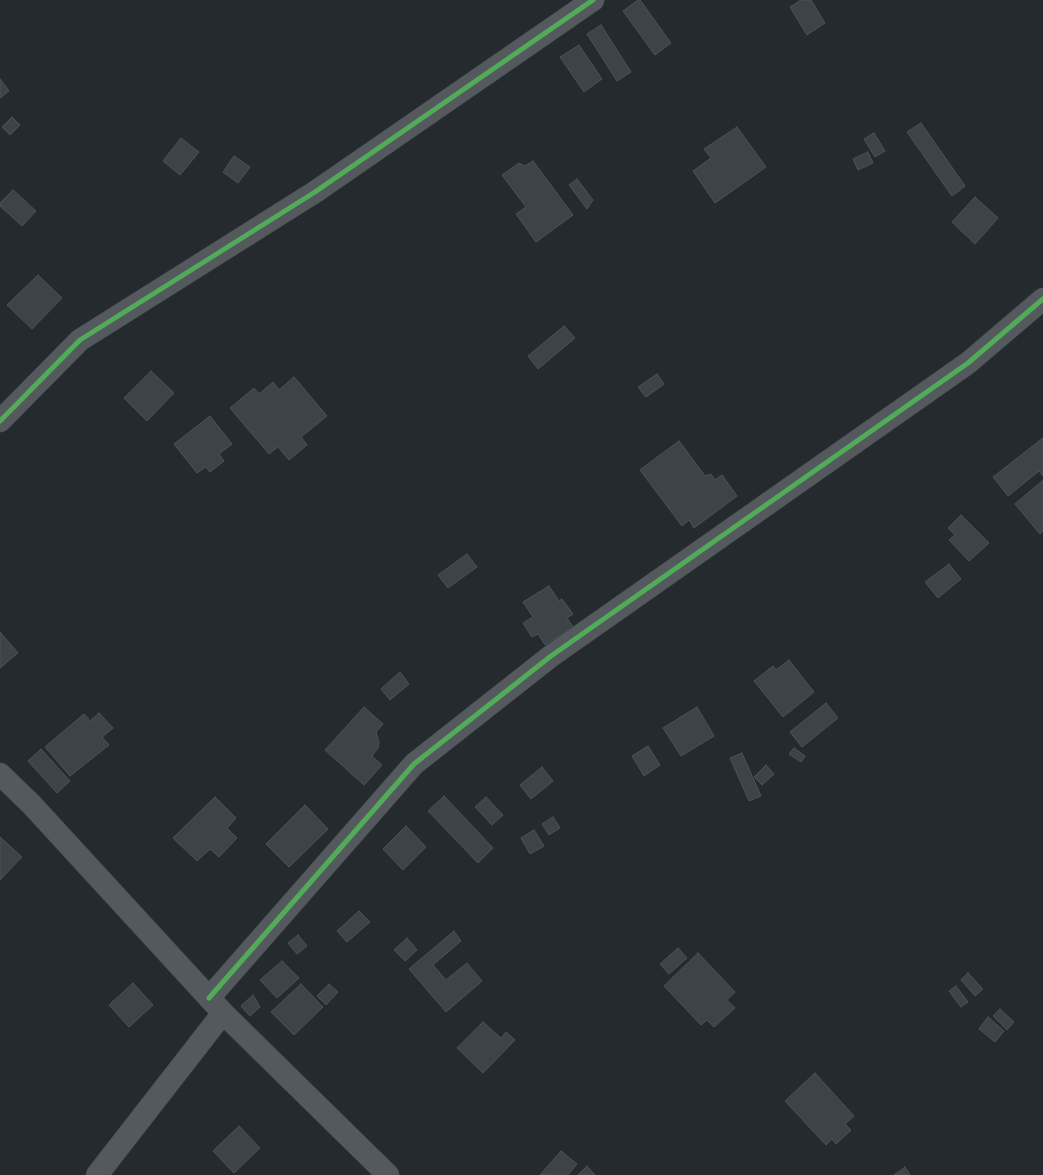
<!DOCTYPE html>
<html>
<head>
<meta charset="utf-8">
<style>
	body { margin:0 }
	canvas { display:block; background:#252a2f }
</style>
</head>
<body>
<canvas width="1043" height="1175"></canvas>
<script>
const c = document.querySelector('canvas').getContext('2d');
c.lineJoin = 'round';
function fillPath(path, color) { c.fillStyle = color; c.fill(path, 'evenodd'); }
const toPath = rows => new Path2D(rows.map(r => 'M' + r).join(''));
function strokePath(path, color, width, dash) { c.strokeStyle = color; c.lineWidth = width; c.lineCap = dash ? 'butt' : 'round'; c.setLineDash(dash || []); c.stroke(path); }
const building = toPath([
	[638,0,640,0,671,43,655,55,623,11,638,0],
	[801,0,811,0,825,23,807,35,790,7,801,0],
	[601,25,631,72,617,81,587,34,601,25],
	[579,45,602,79,584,92,560,57,579,45],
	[0,79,9,91,0,98,0,79],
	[12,117,20,125,10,135,2,127,12,117],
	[921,123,965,186,952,196,907,132,921,123],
	[737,127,766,167,715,203,693,171,711,158,704,149,737,127],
	[874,133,885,151,875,157,864,139,874,133],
	[181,138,199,152,180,175,163,161,181,138],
	[868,152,873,163,858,170,853,159,868,152],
	[234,156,250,167,238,183,223,172,234,156],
	[533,161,573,215,536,242,516,214,526,207,502,175,519,163,525,166,533,161],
	[577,179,593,200,587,209,569,185,577,179],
	[13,190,36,211,22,226,0,206,0,203,13,190],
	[975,197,998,218,975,244,952,222,975,197],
	[38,275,62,298,32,329,7,305,38,275],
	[564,326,575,338,538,369,528,356,564,326],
	[151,371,174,393,147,421,124,398,151,371],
	[657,374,664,384,646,397,638,387,657,374],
	[294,377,327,416,301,437,307,445,289,460,278,447,269,454,230,408,254,388,259,394,273,382,279,390,294,377],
	[210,416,232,444,219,454,224,461,210,472,206,467,197,473,174,444,210,416],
	[1043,438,1043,476,1039,471,1008,496,993,477,1043,438],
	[679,441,705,476,711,474,715,480,722,475,737,496,694,528,689,520,682,526,640,470,679,441],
	[1043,480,1043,531,1040,534,1015,504,1043,480],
	[961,515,989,543,969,561,949,540,955,535,948,528,961,515],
	[467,554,477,567,448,588,438,575,467,554],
	[949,564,961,579,938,598,925,582,949,564],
	[549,586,559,601,562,599,573,614,567,618,573,627,545,645,538,634,532,637,523,623,533,617,523,602,549,586],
	[0,632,18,653,0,668,0,632],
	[789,660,814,692,783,717,754,681,773,666,776,670,789,660],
	[400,672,409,684,390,700,381,689,400,672],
	[826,703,838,718,802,747,790,732,826,703],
	[364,707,383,724,376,732,379,742,378,748,372,756,382,765,364,785,325,750,364,707],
	[697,707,714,736,681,756,663,728,697,707],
	[99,713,113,728,102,737,109,745,70,776,45,747,84,714,90,721,99,713],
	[648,746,660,765,644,776,632,756,648,746],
	[794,748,805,756,801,762,789,754,794,748],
	[41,749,70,781,57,793,28,761,41,749],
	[742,753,761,796,749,801,730,758,742,753],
	[766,765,774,774,762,785,754,777,766,765],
	[542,767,553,781,531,799,520,785,542,767],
	[444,796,493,848,478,863,428,811,444,796],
	[215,797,236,818,227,828,237,838,219,857,210,849,197,861,173,838,215,797],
	[486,797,503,815,492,825,475,807,486,797],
	[305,805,328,829,289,867,266,844,305,805],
	[553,817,560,828,549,835,542,824,553,817],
	[406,826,426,847,403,870,383,849,406,826],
	[534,830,544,846,530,854,521,838,534,830],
	[0,837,22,857,0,880,0,837],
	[359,911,370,922,347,942,337,931,359,911],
	[454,931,461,941,433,965,446,980,467,963,482,981,446,1012,409,969,454,931],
	[298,935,307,946,297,954,288,943,298,935],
	[407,938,417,950,405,961,394,950,407,938],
	[678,948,687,958,669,974,660,964,678,948],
	[698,953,735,992,727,1000,735,1008,714,1027,707,1020,701,1025,664,986,698,953],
	[282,961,299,978,277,998,260,980,282,961],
	[968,973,983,989,975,996,961,980,968,973],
	[133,983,153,1005,129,1027,109,1005,133,983],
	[301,984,323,1007,294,1035,271,1012,301,984],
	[329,984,338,992,326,1005,317,996,329,984],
	[956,986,968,1002,961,1007,949,991,956,986],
	[253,995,260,1007,250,1016,241,1006,253,995],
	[1000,1009,1014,1022,1007,1030,993,1016,1000,1009],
	[988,1017,1004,1031,995,1042,979,1029,988,1017],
	[483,1022,501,1038,506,1032,515,1040,483,1073,457,1048,483,1022],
	[815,1073,854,1116,845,1124,851,1130,836,1144,832,1139,826,1145,785,1101,815,1073],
	[239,1126,260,1148,234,1173,213,1151,239,1126],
	[561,1151,577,1164,568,1175,540,1175,561,1151],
	[587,1166,595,1175,578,1175,587,1166],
	[905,1167,910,1175,894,1175,905,1167]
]);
const minor = toPath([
	[0,421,80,340,315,192,593,0],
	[0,774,32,805,223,1013,388,1175],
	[209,998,414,764,551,656,968,363,1043,299],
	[97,1175,223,1013]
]);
const cycleway = toPath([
	[0,421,80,340,315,192,593,0],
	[209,998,414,764,551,656,968,363,1043,299]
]);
fillPath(building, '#3e4347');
strokePath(building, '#4d5257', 1);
strokePath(minor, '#42464a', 23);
strokePath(minor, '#54595e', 22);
strokePath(cycleway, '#51ab58', 5);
</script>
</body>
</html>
